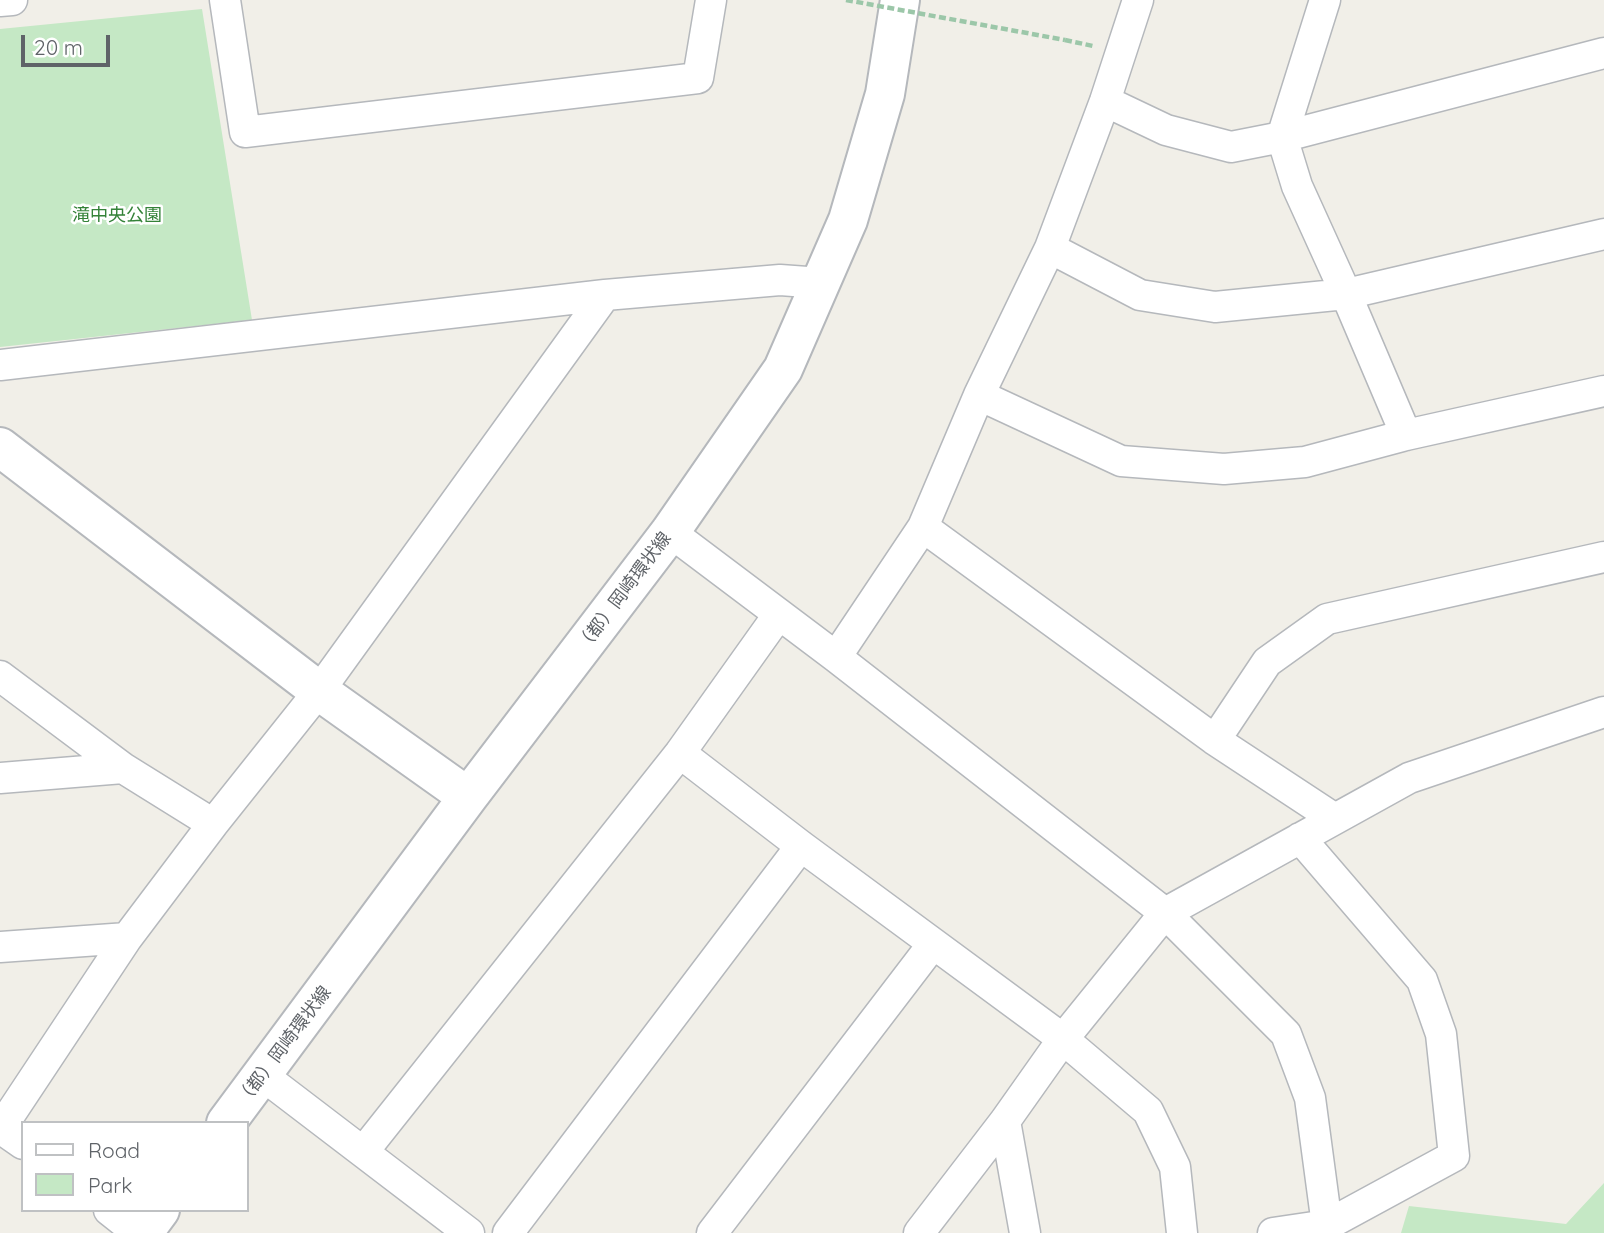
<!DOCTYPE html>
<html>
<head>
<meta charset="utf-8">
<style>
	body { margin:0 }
	#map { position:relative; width:1604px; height:1233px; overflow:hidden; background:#f1efe8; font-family:Quicksand,sans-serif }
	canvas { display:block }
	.legend { position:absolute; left:21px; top:1121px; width:228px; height:91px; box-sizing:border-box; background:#fff; border:2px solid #bfc1c3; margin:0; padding:9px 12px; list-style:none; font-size:21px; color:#5f6368 }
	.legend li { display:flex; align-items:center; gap:14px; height:35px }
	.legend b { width:35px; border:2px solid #bfc1c3 }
	.scale { position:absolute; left:21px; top:35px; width:89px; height:32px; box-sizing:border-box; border:4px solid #5f6368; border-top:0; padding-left:9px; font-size:21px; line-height:24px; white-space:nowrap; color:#5f6368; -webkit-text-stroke:5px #fff; paint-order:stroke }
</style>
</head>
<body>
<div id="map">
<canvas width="1604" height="1233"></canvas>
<ul class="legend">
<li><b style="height:9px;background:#fff"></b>Road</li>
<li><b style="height:19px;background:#c5e8c5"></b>Park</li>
</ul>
<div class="scale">20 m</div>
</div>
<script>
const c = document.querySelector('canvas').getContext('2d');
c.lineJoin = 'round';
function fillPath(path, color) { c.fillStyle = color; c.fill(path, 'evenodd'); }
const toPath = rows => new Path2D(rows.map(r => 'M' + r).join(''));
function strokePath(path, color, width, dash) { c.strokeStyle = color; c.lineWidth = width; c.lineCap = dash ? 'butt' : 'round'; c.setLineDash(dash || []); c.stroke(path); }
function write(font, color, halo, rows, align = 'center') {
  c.font = font + ' Quicksand,"Noto Sans JP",sans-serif'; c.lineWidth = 5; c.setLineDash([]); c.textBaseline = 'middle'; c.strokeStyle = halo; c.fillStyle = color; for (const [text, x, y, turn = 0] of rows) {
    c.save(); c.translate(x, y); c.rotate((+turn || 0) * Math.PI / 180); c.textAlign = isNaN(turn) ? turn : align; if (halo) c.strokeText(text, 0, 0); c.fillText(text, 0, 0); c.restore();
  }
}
const green = toPath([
	[202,9,252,320,0,347,0,29],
	[1604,1183,1604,1233,1401,1233,1409,1206,1566,1224]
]);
const path = toPath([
	[1065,40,1093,46]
]);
const minor = toPath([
	[225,0,245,132,698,78,711,0],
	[1325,0,1282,137,1297,186,1346,294,1406,435],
	[0,1,12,0],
	[1105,101,1166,130,1231,147,1282,137,1604,53],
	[1050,248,1140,295,1215,307,1346,294,1604,234],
	[0,365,605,295,780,280,821,283],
	[979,395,1121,461,1224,469,1305,462,1406,435,1604,391],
	[923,527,1215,740,1335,819],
	[670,532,836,657,1165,913,1286,1034,1310,1098,1327,1225],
	[836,657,923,527,979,395,1050,248,1105,101,1138,0],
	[0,676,123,768,213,824],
	[1215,740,1267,662,1327,619,1604,557],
	[680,753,801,846,1063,1039,1148,1111,1175,1167,1182,1233],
	[0,778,123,768],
	[0,947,127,938],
	[262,1075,469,1233],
	[1005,1121,1025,1233],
	[0,1128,23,1144],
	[1,1128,127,938,213,824,319,691,605,295],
	[363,1152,680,753,779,614],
	[109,1210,138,1233],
	[508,1233,801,846],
	[712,1233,933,944],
	[919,1233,1005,1121,1063,1039,1165,913,1409,778,1604,712],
	[1273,1233,1327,1225,1454,1156,1441,1034,1422,980,1300,838]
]);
const tertiary = toPath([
	[0,447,319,691,468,797],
	[226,1123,468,797,670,532,783,369,848,220,885,94,900,0],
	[143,1233,160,1210]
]);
const pathBridge = toPath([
	[846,0,1065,40]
]);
const parkNames = [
	["滝中央公園",117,216]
];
const streetNames = [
	["（都）岡崎環状線",624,592,-53],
	["（都）岡崎環状線",284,1046,-53]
];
fillPath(green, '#c5e8c5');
strokePath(minor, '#b5b8bc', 33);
strokePath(tertiary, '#b5b8bc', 42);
strokePath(path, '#9cc7a9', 4.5, [7, 3.5]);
strokePath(minor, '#fff', 30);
strokePath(tertiary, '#fff', 38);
strokePath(pathBridge, '#9cc7a9', 4.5, [7, 3.5]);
write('18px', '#348238', '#fff', parkNames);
write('18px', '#5f6368', '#fff', streetNames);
</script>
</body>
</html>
